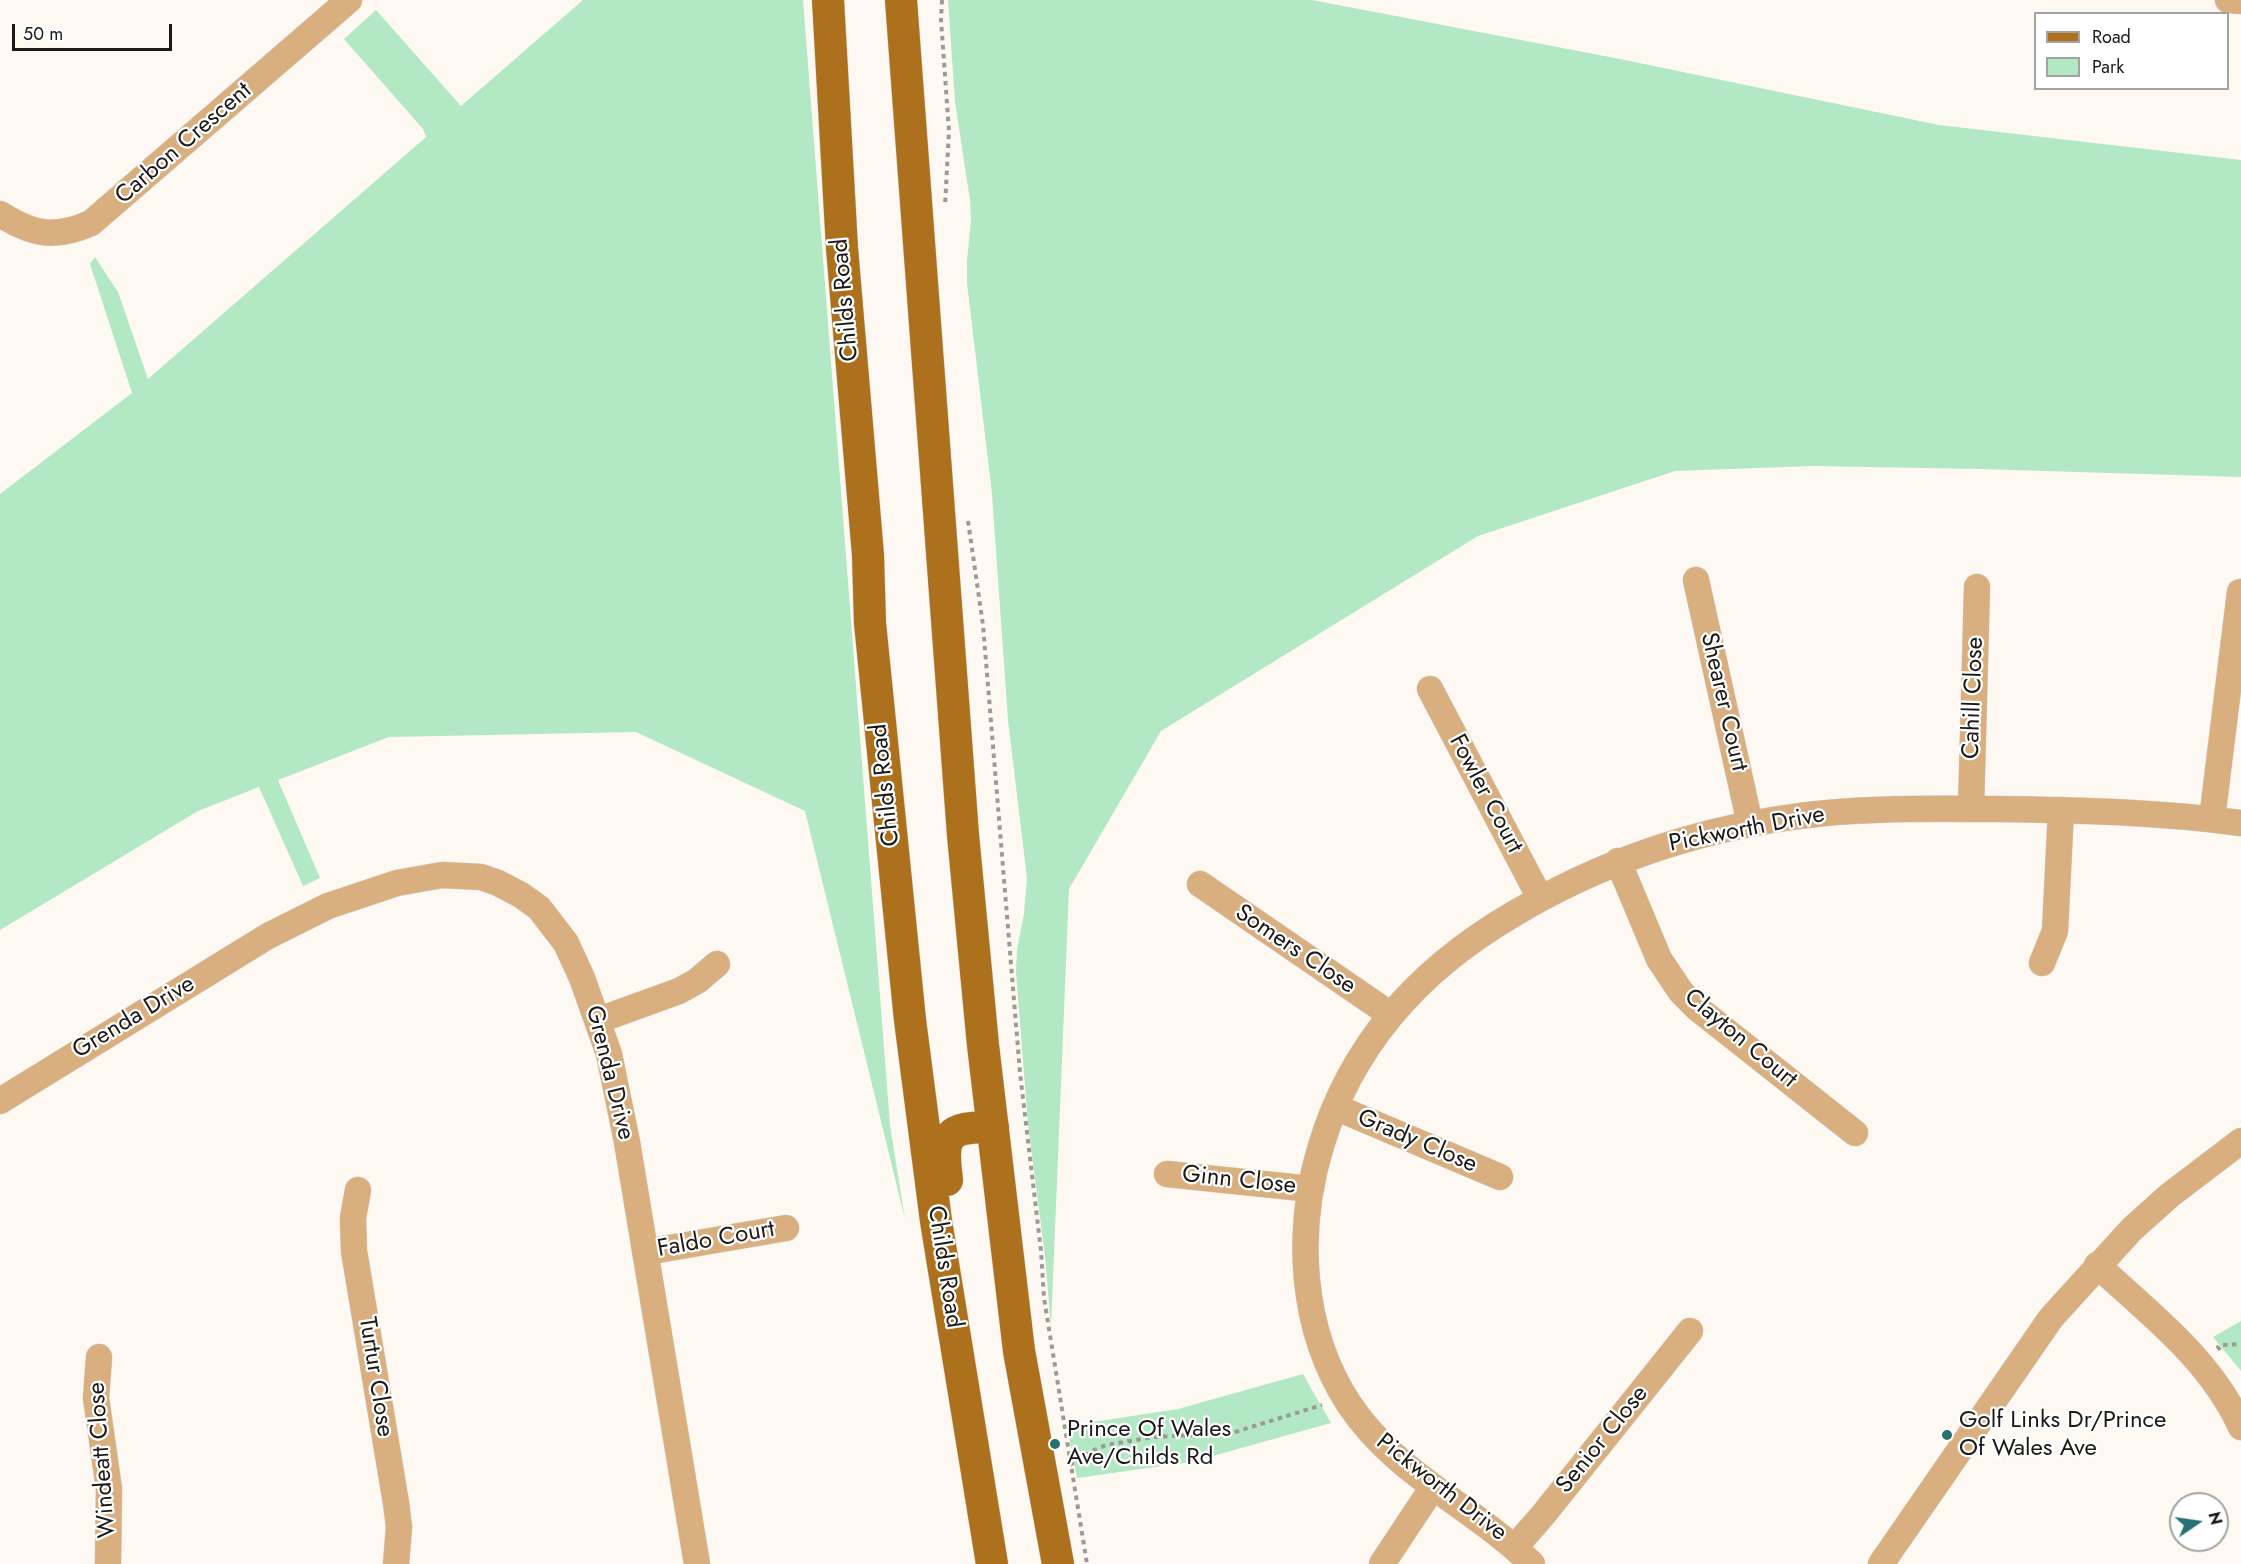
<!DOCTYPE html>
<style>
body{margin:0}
#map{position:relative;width:2241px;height:1564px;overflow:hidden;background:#fdf9f2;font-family:Jost,sans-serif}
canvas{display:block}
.legend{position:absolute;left:2034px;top:12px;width:195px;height:78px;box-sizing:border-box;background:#fff;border:2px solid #a4a3a2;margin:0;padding:8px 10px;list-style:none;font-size:18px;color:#1b1917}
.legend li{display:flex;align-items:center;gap:12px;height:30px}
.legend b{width:30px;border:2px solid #a4a3a2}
.north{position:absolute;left:2169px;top:1492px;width:60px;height:60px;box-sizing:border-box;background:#fff;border:2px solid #a4a3a2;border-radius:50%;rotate:77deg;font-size:16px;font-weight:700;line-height:24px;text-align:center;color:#1b1917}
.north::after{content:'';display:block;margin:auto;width:21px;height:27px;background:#267172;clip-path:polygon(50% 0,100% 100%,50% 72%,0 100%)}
.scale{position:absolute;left:12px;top:24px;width:160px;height:27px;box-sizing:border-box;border:3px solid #1b1917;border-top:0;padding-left:8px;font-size:18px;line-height:21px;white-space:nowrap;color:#1b1917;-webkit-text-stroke:4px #fff;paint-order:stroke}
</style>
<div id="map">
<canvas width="2241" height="1564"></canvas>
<ul class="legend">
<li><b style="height:8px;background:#ad711e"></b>Road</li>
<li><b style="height:16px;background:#b2e8c3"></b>Park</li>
</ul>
<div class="north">N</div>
<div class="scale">50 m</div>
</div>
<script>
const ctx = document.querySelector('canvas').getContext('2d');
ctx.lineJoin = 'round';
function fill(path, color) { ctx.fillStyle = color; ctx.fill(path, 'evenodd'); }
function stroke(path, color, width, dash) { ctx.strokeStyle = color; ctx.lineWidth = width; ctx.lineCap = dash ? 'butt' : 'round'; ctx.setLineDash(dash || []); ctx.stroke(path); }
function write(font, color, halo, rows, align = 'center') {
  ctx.font = font + ' Jost,sans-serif'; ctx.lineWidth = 4.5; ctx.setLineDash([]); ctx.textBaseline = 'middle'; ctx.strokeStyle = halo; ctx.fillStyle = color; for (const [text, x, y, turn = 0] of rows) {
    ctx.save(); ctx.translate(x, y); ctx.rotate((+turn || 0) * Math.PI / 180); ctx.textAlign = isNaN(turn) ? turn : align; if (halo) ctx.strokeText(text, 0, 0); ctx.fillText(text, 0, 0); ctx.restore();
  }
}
fill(new Path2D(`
 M583,0H803L890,1125L905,1219L805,811L636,732L389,737L278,780L320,878L303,886L259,787L198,811L0,930V494L132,393L90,264L95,257L118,292L148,379L426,137L423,129L344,39L376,10L461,106Z
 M948,0H1312L1620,59L1939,125L2241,160V477L1979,469L1813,466L1675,471L1478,536L1161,731L1069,889L1051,1327L1045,1256L1028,1124L1016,972L1017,949L1024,914L1027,878L1008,720L992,494L967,283V261L971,219L970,200L955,102Z
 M2241,1321V1371L2213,1337Z
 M1303,1374L1331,1423L1191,1462L1077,1478L1067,1426L1178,1409Z`), '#b2e8c3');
const minor = new Path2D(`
 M2228,0L2241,1
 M0,214C33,235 55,239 91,223L349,0
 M1696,580L1750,824
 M1430,689L1540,898
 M1971,809L1977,587
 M2212,819L2240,592
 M1618,861L1659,959L1681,992L1697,1008L1855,1133
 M1200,884L1391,1015
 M2042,963L2055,931L2061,810
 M599,1020L679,991L697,981L717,964
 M0,1101L268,936L328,906L397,883L442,875L481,877L498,883L521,895L539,908L566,943L582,978L609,1054L627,1142L697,1564
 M1335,1107L1500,1177
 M1167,1174L1311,1189
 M358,1190L353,1218L354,1251L396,1503L399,1527L396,1564
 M646,1252L786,1228
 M2097,1265C2151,1315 2210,1359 2241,1427
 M99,1357L96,1398L109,1489L108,1564
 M1515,1547L1543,1515L1690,1331
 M1382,1564L1433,1487
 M1532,1564C1474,1507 1395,1474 1349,1404C1300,1329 1295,1231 1321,1146C1352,1043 1420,969 1512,915C1599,863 1692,831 1792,817C1860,807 1929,809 1997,809C2078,810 2160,812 2241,823
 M1881,1564L2051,1318L2132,1229L2170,1195L2241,1141`);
const major = new Path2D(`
 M828,0L842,248L868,555L870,623L910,1020L936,1221L992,1564
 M901,0L963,835L983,1045L1019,1351L1058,1564
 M947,1180C941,1134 947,1127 993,1127`);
stroke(minor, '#d9d5cf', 27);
stroke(major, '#d9d5cf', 33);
stroke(new Path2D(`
 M942,0L941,20L949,131L945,206
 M968,521L983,625L1020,1073L1041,1251L1044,1298L1087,1564
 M2220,1350L2218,1347L2223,1345L2241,1344
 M1070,1465L1094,1450L1106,1445L1154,1437L1232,1433L1322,1405`), '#9d9a95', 4, [4.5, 4.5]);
stroke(minor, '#d9af80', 26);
stroke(major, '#ad711e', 32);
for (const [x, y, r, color] of [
 [1947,1435,6,"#267172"],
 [1055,1444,6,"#267172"]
]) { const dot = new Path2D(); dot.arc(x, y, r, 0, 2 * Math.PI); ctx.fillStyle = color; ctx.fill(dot); stroke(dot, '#fff', 2); }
write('24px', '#1b1917', '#fff', [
 ["Carbon Crescent",184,144,-41],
 ["Childs Road",846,300,-95],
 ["Cahill Close",1974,698,-88],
 ["Shearer Court",1723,702,77],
 ["Childs Road",886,785,-96],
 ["Fowler Court",1485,794,62],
 ["Pickworth Drive",1747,830,-11],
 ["Somers Close",1295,950,34],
 ["Grenda Drive",134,1018,-31],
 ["Clayton Court",1740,1039,40],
 ["Grenda Drive",609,1073,76],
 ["Grady Close",1417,1142,23],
 ["Ginn Close",1239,1181,6],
 ["Faldo Court",716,1240,-10],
 ["Childs Road",944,1267,81],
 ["Turtur Close",375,1377,81],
 ["Senior Close",1603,1440,-51],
 ["Windeatt Close",103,1460,-94],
 ["Pickworth Drive",1441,1488,38]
]);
write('24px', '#1b1917', '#fff', [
 ["Golf Links Dr/Prince",1959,1421],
 ["Of Wales Ave",1959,1449],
 ["Prince Of Wales",1067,1430],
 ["Ave/Childs Rd",1067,1458]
], 'left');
</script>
